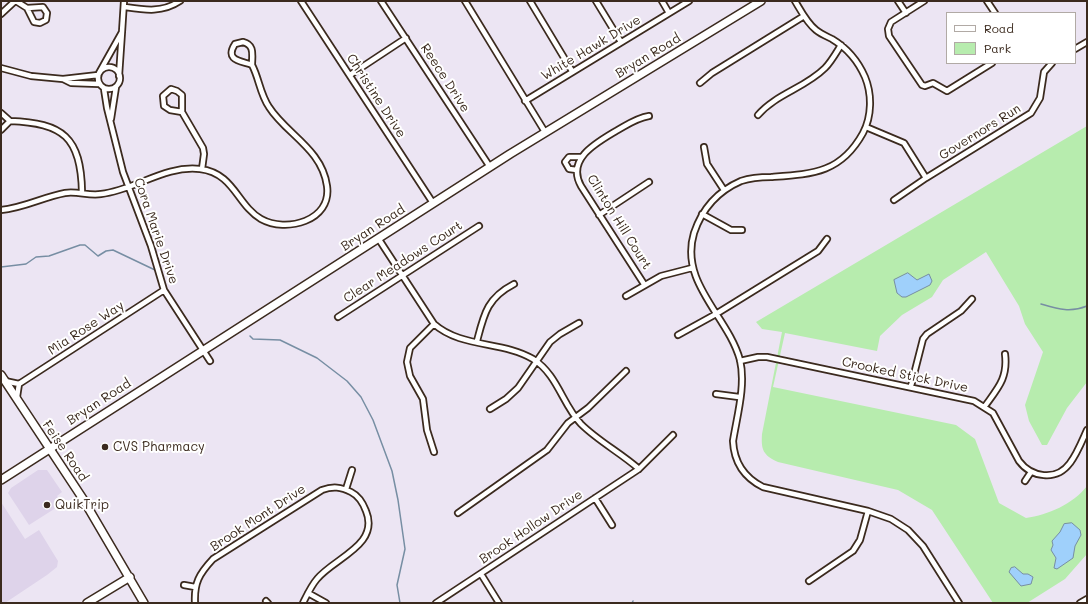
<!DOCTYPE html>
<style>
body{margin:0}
#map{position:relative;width:1088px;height:604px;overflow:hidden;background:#ece5f3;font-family:Mali,sans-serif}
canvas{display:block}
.frame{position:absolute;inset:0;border:2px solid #3b2a1e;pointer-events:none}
.legend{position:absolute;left:946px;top:12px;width:130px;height:52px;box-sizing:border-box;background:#fff;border:1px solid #b1aaa5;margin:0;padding:5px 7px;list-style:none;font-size:12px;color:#3b2a1e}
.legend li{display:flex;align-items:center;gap:8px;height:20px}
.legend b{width:20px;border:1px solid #b1aaa5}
</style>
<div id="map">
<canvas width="1088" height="604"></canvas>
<div class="frame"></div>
<ul class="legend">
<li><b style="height:5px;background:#fff"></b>Road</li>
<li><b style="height:11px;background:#b7ecae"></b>Park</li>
</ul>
</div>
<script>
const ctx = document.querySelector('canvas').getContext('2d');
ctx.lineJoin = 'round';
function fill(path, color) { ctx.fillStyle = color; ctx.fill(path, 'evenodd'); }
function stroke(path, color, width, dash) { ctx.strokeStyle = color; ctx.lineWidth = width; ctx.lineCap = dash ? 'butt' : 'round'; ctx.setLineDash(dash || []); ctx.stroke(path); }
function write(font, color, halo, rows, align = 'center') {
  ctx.font = font + ' Mali,sans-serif'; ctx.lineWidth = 4; ctx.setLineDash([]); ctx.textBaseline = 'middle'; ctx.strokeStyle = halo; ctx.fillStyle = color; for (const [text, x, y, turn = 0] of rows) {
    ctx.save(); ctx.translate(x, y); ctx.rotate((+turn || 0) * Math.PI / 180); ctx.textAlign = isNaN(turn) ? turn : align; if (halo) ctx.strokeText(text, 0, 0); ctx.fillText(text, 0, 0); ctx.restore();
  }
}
fill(new Path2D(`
 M38,470H47L62,492L57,496L62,504L29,525L8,493L11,488Z
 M1,502L25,539L39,530L58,561L57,567L47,575L5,603H1Z`), '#ded3ea');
fill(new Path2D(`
 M1087,126V382L1067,408L1047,445H1042L1029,421L1025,405L1043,352L1025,324L1019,306L986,252L943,280L932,297L902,315L880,336L877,351L785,333L773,387L956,425L975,439L999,503L1026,518C1048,515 1073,504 1087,486V554L1065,579L1027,603H993L932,510L898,490L778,462C763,455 761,450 762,434L782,332L762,329L756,322Z`), '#b7ecae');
const water = new Path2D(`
 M908,273L917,280L929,274L932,281L930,285L906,297H902L897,293L894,280Z
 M1072,523L1080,530L1081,535L1075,546L1073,558L1057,569L1054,568L1056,558L1051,550L1053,545L1052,541L1060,532L1064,524Z
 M1015,567L1023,574H1028L1033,577L1031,584L1021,586L1009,572L1011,568Z`);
fill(water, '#9fd0fb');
stroke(water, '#778ea3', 1);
stroke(new Path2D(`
 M1,267L26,264L36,257L49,256L80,245H85L98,256L106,251L113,250L155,270
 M1041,304C1058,309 1070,313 1087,306
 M250,336L253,339L280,340L317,358L347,381L361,397L373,420L392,471L398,500L405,549L397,585L400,603
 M632,603L633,601`), '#778ea3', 1.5);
const street = new Path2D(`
 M16,1L27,8L34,22L40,23L46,20L47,13L43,7L27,8
 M301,1L433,203
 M381,1L490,167
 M465,1L545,132
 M530,1L572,71
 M596,1L621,42
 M662,1L669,13
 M795,1C801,11 807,23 816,30C821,34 826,36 832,39C847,48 858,61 865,77C872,94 872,116 863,133C841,173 813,174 771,177C761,177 750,178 741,181C718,191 702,209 694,233C679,283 728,316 740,360C746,385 737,416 733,441C734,462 743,477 763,487L868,511L891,519L908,530L923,546L959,603
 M898,1L906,13
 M924,1L891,22L888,29L889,36L922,85L925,86L933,83L947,91L992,63
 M987,1L995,13
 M125,7C145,10 162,13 180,1
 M1,14L15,1
 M122,32L124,1
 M243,42C255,45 252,55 252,65C242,61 224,61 235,44Z
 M1075,49L1087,42
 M98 78a11 11 0 1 1 22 0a11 11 0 1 1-22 0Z
 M1,68L31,76L63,79L71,83L99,84
 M99,73L122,32L119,76
 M350,75L406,38
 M63,79L98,75
 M700,83L712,73L804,16
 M104,89L107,108L123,172L151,246L164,290L210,361
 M171,89L177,91L182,95V112L170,110L164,106L163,96Z
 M525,101L689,1
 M182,112L203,148L204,154L202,169
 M1,113L10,121L1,130
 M758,115C776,94 805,88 825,68C831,62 836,53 841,45
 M111,119L116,87
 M10,121C63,123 81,137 82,192
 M866,127L904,143L926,178
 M704,147L707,164L724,190
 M577,170L569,169L565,162L569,157H581
 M894,200L926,178L1031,113L1040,98L1044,72L1052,63
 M1,210C24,208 43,197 65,193C77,191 89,196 101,194C136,190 164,165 200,169C234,173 237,205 261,219C286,233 332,221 327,186C322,149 286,134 269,107C260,94 259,78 252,65
 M702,214L731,230H742
 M599,215L649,182
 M378,238L434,324C461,348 503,341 533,359C558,375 562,404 581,424C598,441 621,453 639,469
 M644,284L581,186C566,159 596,143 616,131C627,125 636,118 649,116
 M626,296L661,276L692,268
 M338,317L479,226
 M678,335L716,314L818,251L827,239
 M477,341C484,314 487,298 514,284
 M740,361L758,357H767L974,401L993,413L1019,461C1031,477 1056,482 1070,463C1077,454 1082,441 1087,430
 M5,381L19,384
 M911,386L923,339L927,334L961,311L972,299
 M716,394L739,397
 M17,397L19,384L164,290
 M985,406C998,388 1008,378 1005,354
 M490,409L506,399L518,388L550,342L560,334L579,323
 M434,452L427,430L423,399L410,376L407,362L410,348L434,324
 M1025,481L1031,472
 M346,489L352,470
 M595,498L612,525
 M458,513L547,450L568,423L588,408L626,371
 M481,574L499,603
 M809,581L853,551L860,540L868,511
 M184,585L195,587
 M308,593L326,603
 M266,601L268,603
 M195,603C194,583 199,574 213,559L322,490C333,486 341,487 351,492C359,496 363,503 366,511C380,545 334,558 317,579C311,586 307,595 303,603
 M436,603L639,469L673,435
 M1080,603L1087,599`);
const secondary = new Path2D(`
 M1,375L83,499L144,603
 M87,603L130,577`);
const primary = new Path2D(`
 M1,480L510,154L761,1`);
stroke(street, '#3b2a1e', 8);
stroke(secondary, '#3b2a1e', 10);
stroke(primary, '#3b2a1e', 10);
stroke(street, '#fff', 4.5);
stroke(secondary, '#fff', 7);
stroke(primary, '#fff', 7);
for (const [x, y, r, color] of [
 [105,447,4,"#3b2a1e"],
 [47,505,4,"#3b2a1e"]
]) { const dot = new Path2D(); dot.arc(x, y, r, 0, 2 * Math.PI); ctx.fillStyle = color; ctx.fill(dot); stroke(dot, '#fff', 1.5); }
write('13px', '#3b2a1e', '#fff', [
 ["White Hawk Drive",591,48,-31],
 ["Bryan Road",648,56,-31],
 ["Reece Drive",445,78,57],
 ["Christine Drive",376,96,57],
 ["Governors Run",980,132,-32],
 ["Clinton Hill Court",619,222,58],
 ["Bryan Road",373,228,-33],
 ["Cora Marie Drive",156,231,71],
 ["Clear Meadows Court",403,262,-33],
 ["Mia Rose Way",86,328,-33],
 ["Crooked Stick Drive",905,375,12],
 ["Bryan Road",99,402,-33],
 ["Feise Road",65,451,56],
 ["Brook Mont Drive",258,518,-33],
 ["Brook Hollow Drive",531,527,-34]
]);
write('13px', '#3b2a1e', '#fff', [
 ["CVS Pharmacy",113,447],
 ["QuikTrip",55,505]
], 'left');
</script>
